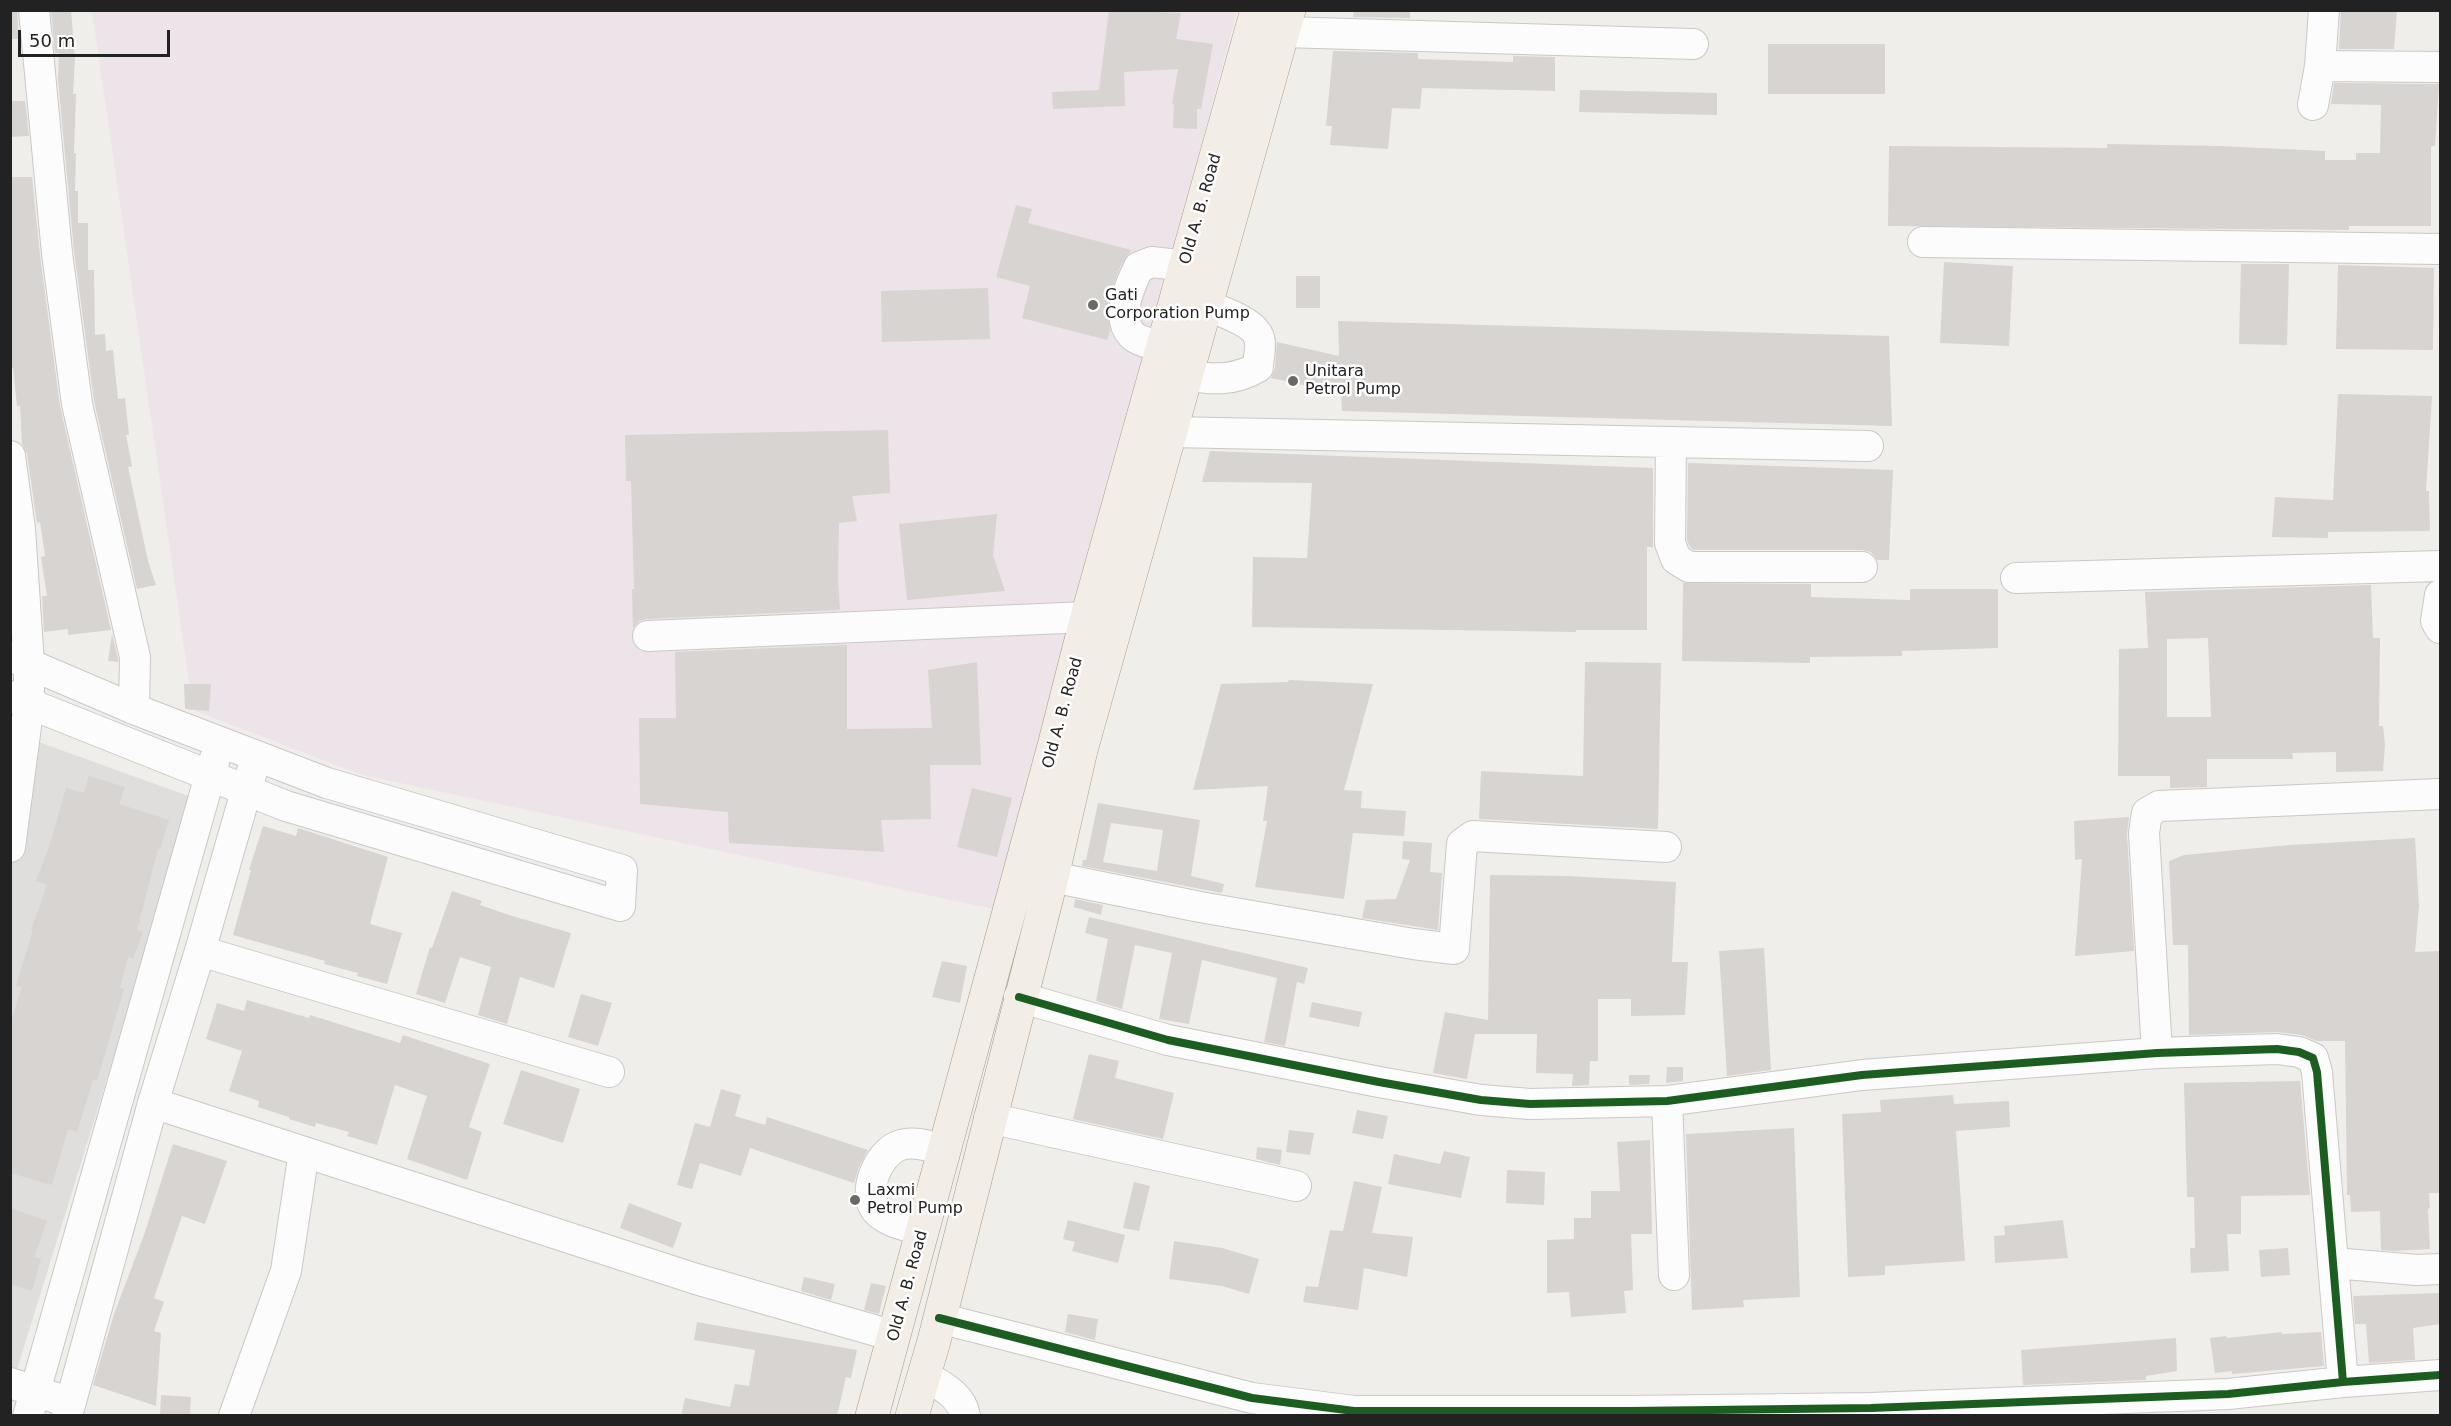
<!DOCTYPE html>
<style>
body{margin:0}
#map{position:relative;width:2451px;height:1426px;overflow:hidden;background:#f0eeeb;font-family:"DejaVu Sans",sans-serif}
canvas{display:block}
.frame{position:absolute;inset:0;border:12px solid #222;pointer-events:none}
.scale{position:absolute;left:18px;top:30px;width:152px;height:27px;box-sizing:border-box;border:3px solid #222;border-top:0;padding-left:8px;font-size:18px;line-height:21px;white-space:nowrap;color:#222;-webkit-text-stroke:4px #fff;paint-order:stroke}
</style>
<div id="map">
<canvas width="2451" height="1426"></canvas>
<div class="frame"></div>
<div class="scale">50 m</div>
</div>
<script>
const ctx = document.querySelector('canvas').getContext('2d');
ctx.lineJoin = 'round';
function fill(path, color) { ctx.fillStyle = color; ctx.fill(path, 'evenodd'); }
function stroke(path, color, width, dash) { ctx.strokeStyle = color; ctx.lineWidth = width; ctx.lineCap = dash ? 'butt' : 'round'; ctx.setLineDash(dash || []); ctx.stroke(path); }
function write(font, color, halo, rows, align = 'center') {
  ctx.font = font + ' "DejaVu Sans",sans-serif'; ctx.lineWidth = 5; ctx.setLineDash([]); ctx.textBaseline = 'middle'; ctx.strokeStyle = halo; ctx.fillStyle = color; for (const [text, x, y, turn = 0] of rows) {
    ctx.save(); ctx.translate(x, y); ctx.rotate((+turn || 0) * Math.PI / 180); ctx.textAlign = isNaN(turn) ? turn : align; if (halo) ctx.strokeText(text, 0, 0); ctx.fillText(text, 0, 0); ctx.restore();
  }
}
fill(new Path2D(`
 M11,732L194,798L11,1389Z`), '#dfdedc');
fill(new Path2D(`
 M92,11H1237L998,910L362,775L193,710Z`), '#ede4e9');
fill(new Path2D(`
 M10,10H17L19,39H10Z
 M51,10H71L75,60L73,94H76L74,153H76L75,191H78V223H88V270H94L95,335L105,334L106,351L113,350L118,399L125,398L129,435H126L132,466L128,467L148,561L156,585L137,589L94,401L74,251L58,79L59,53H55Z
 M1109,10L1181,13L1176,39L1213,44L1201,109H1197V129L1173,128L1174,105L1172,104L1178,69L1124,72L1125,106L1053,109L1052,92L1099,90Z
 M1354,10H1410V18L1353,17Z
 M2341,10H2397L2394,49H2339Z
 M1768,44H1885V94H1768Z
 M1333,51L1418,53V59L1513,62V56L1555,57V91L1422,88L1420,109L1392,108L1388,149L1330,145L1332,126H1326Z
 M2334,83L2439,84L2435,146H2431V226H2349V230L1888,226L1889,146L2107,148V144L2220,146L2325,151V160H2356V153H2380L2381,105L2331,104Z
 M1580,90L1717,93V115L1579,112Z
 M10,101H25L29,136L10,137Z
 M10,177H32L40,255L60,406L111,630L68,635V629L44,632L42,596H47L41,557L45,556L40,522L37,523L27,454L22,444L20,406H17L13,368H10Z
 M1016,205L1032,209L1028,223L1131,250L1120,267L1109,296L1107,311L1110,330L1107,340L1022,318L1030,286L996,277Z
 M1944,262L2013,266L2009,346L1940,343Z
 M2241,264H2289L2287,345L2239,344Z
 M2338,265L2434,268L2433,350L2336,349Z
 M1296,276H1320V308H1296Z
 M988,288L990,339L882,342L881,291Z
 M1338,321L1889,336L1892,426L1342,411L1341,393L1271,378L1275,368L1277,342L1339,356Z
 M2338,394L2432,396L2426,491H2429L2430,531L2328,532V538L2272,537L2275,497L2333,500Z
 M888,430L890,493L852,496L857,521L839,523L838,579L840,610L647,619L639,621L633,628L632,589H634L631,481H626L625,435Z
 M1210,451L1653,468V547H1647V630H1576V632L1252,627L1253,557L1307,558L1312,483L1202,482Z
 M1688,463L1893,470L1889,560H1877L1871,552L1862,550H1694L1690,547L1687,540Z
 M997,514L993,555L1005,591L907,600L899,524Z
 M1683,583L1811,584V597L1910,600V589H1998V648L1902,651V656L1810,657V663L1682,661Z
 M2371,585L2373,638H2380L2379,726H2383L2385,745L2383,771L2336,772V752L2292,753L2293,759H2207V787L2170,788V776H2118L2119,649L2148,648L2145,592ZM2208,638L2211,717H2167V639Z
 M112,634L118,659V662L108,661Z
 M847,645V729L932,728L928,670L977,662L981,765H930L931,819L881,820L884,852L729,843L728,812L640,804L639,718H676L675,652Z
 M1585,662L1661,663L1658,829L1479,819L1481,771L1583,776Z
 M1289,680L1373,684L1344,790L1362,791L1361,808L1406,811L1404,836L1353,833L1344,899L1255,887L1267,821H1263L1268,786L1193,790L1221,684L1288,682Z
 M184,684H211L209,711L185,709Z
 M89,776L125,787L119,804L169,820L160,849H158L137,930L143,932L133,959L128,957L120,988L124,989L97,1081L93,1080L77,1132L68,1129L52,1185L10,1173V1024L22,987L16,986L33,930H31L47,885L36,881L51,841L66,788L84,793Z
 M972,788L1012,798L997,857L957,847Z
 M1098,803L1200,820L1191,876L1224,884L1222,893L1082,866L1083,860H1086ZM1111,823L1163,830L1157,871L1103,862Z
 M2129,817L2127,834L2134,951L2075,956L2082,859L2075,860L2074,821Z
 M263,826L296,836L298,828L388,857L370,924L402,933L387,984L357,976L358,973L324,964L325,961L233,935L251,870H249Z
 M2415,838L2419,906L2415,952L2439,951L2440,1193H2429L2430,1208L2428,1209L2430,1249L2394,1251L2381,1250L2380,1211L2351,1212L2350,1195H2347L2345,1041H2317L2302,1035L2277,1032L2189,1035L2188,945H2173L2169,861L2184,855L2289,845Z
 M1403,841L1432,843L1430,872L1442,873L1438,930L1362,918L1366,900L1396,899L1410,860L1402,859Z
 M1490,875L1567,876L1676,882L1672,962H1688L1685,1015L1631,1016V999H1598V1061H1590L1589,1085L1572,1086L1573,1074L1536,1073L1537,1034H1475L1467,1079L1433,1073L1445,1012L1488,1020Z
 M452,891L482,901L480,905L512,916L571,933L554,988L520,977L507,1024L478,1015L491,967L460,957L445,1003L416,994L430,947L432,948Z
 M1075,899L1103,905L1101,915L1074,907Z
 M1089,917L1308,968L1304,984L1297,982L1285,1046L1264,1042L1277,978L1202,960L1189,1024L1159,1019L1172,953L1135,945L1122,1009L1096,1001L1108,939L1085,933Z
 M1764,948L1771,1070L1727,1076L1719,951Z
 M942,961L967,966L960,1003L932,997Z
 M581,994L612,1003L598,1046L568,1037Z
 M247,1000L309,1018L310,1015L400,1043L403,1035L490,1064L469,1127L482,1132L467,1180L407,1159L427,1096L395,1085L377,1145L347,1136L349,1132L316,1123L315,1127L289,1119V1117L258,1107L259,1101L229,1091L242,1051L206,1039L217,1003L244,1011Z
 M1312,1002L1362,1012L1359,1027L1309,1017Z
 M1089,1054L1119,1061L1115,1078L1174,1093L1163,1139L1073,1119Z
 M1667,1067H1683V1081L1666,1083Z
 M521,1070L580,1089L563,1143L503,1124Z
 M1629,1075H1650L1649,1084L1629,1085Z
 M2300,1081L2310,1195L2241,1196V1234H2227L2229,1271L2191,1273L2190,1248H2195L2194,1197H2187L2184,1083Z
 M721,1089L741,1095L735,1116L765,1125L767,1117L868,1150L859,1167L854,1183L750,1148L741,1176L700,1163L692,1189L677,1185L695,1123L710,1127Z
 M1953,1095L1954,1104L2009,1101L2010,1127L1956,1131L1965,1261L1885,1266V1275L1848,1277L1842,1114L1881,1112L1880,1100Z
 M1357,1110L1388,1116L1383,1139L1352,1133Z
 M1794,1128L1800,1297L1743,1300L1744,1307L1692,1310L1686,1134Z
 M1289,1130L1314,1133L1310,1155L1286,1152Z
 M1650,1140L1652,1234H1631L1633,1290L1624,1291L1626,1313L1571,1317L1569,1292L1547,1293V1240L1574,1239V1218H1591V1191H1620L1617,1142Z
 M173,1144L227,1161L205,1224L182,1216L154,1298L164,1302L154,1331L161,1333L156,1406L93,1385L114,1314L144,1235Z
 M1257,1147L1282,1150L1280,1165L1256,1159Z
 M1444,1151L1470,1157L1461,1198L1388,1184L1394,1154L1440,1164Z
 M1507,1170L1545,1172L1544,1205L1506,1203Z
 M1354,1181L1382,1187L1372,1233L1413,1237L1407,1277L1364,1268L1358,1310L1303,1302L1306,1286L1318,1287L1330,1230L1343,1231Z
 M1134,1182L1150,1186L1139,1231L1123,1228Z
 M629,1203L682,1223L673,1248L620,1228Z
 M10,1208L47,1221L34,1257L41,1259L32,1291L10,1284Z
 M1068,1220L1125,1235L1118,1263L1072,1251L1075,1242L1063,1239Z
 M2063,1220L2068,1258L1995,1263L1994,1236L2005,1235L2004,1226Z
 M1174,1241L1222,1248L1259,1259L1249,1294L1222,1286L1169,1279Z
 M2288,1248L2290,1275L2261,1277L2259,1250Z
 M804,1277L835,1284L831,1300L801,1291Z
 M871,1283L886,1286L879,1314L864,1310Z
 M2440,1293V1324L2413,1328L2415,1360L2369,1363L2366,1324H2355L2353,1296Z
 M1068,1314L1098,1319L1095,1340L1065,1332Z
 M697,1322L857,1350L851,1378L846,1377L837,1416H681L685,1398L730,1407L735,1384L749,1386L755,1350L694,1340Z
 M2282,1332V1334L2321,1332L2324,1366L2232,1374V1371L2215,1373L2210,1338L2226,1336L2227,1338Z
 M2176,1338L2177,1371L2146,1376V1380L2023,1385L2021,1350Z
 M161,1395L191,1397L190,1416H160Z`), '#d7d4d2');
const minor = new Path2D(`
 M34,10L57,253L77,404L135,657L134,709
 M1283,32L1693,44
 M2320,66L2440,67
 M2313,105L2320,66L2324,10
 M1923,242L2440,249
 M1163,346C1154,344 1139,342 1132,335C1115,317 1130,285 1139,267L1152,262L1186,266
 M1187,375C1212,380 1235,381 1258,367C1258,359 1262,346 1259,338C1255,322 1220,311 1206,305
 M1170,432L1868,446
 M1671,442L1670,543L1676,559L1689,567H1862
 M10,456L20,529L29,664V704L10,847
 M2016,578L2440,566
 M2440,595L2436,621L2440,628
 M648,636L1087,617
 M10,656L134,709L327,783L622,870L620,906L286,806L10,696
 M1052,877L1200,907L1413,944L1454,949L1462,844L1473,836L1666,847
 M200,951L609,1072
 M1019,997L1168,1040L1379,1082L1481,1100L1530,1104L1667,1101L1862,1075L2157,1053L2277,1049L2299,1052L2313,1058L2317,1072L2343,1382
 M2157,1053L2144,833L2147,813L2159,806L2440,794
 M1667,1101L1674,1275
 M153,1103L696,1279L894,1336
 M989,1118L1296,1186
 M923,1231C909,1226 885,1222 876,1210C862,1192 878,1154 898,1146C913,1140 930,1146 944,1151
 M2333,1263L2417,1270L2440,1269
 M939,1318L1252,1398L1354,1411H1630L1871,1408L2228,1394L2343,1382L2440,1375
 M924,1375C940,1385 962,1395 965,1416
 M10,1383L56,1398
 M28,1416L215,758
 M67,1416L153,1103L200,951L252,771
 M234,1416L286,1271L304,1152`);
const major = new Path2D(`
 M872,1416L1054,746L1087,617L1257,10
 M912,1416L934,1341L1052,877L1081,750L1289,10`);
stroke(minor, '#c9c8c7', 32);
stroke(major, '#a79c86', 34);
stroke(minor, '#fdfcfc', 30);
stroke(major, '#f3ede7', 33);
stroke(new Path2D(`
 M1019,997L1168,1040L1379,1082L1481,1100L1530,1104L1667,1101L1862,1075L2157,1053L2277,1049L2299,1052L2313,1058L2317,1072L2343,1382
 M939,1318L1252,1398L1354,1411H1630L1871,1408L2228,1394L2343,1382L2440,1375`), '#1b5e20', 8);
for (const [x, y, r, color] of [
 [1093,305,6,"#6a6968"],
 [1293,381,6,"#6a6968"],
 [855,1200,6,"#6a6968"]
]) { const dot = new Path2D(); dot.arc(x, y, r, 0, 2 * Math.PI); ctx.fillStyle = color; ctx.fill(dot); stroke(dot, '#fff', 2); }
write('16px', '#222', '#fff', [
 ["Old A. B. Road",1201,209,-74],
 ["Old A. B. Road",1063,713,-75],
 ["Old A. B. Road",908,1286,-75]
]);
write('16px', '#222', '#fff', [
 ["Gati",1105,296],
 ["Corporation Pump",1105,314],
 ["Unitara",1305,372],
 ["Petrol Pump",1305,390],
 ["Laxmi",867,1191],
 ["Petrol Pump",867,1209]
], 'left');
</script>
